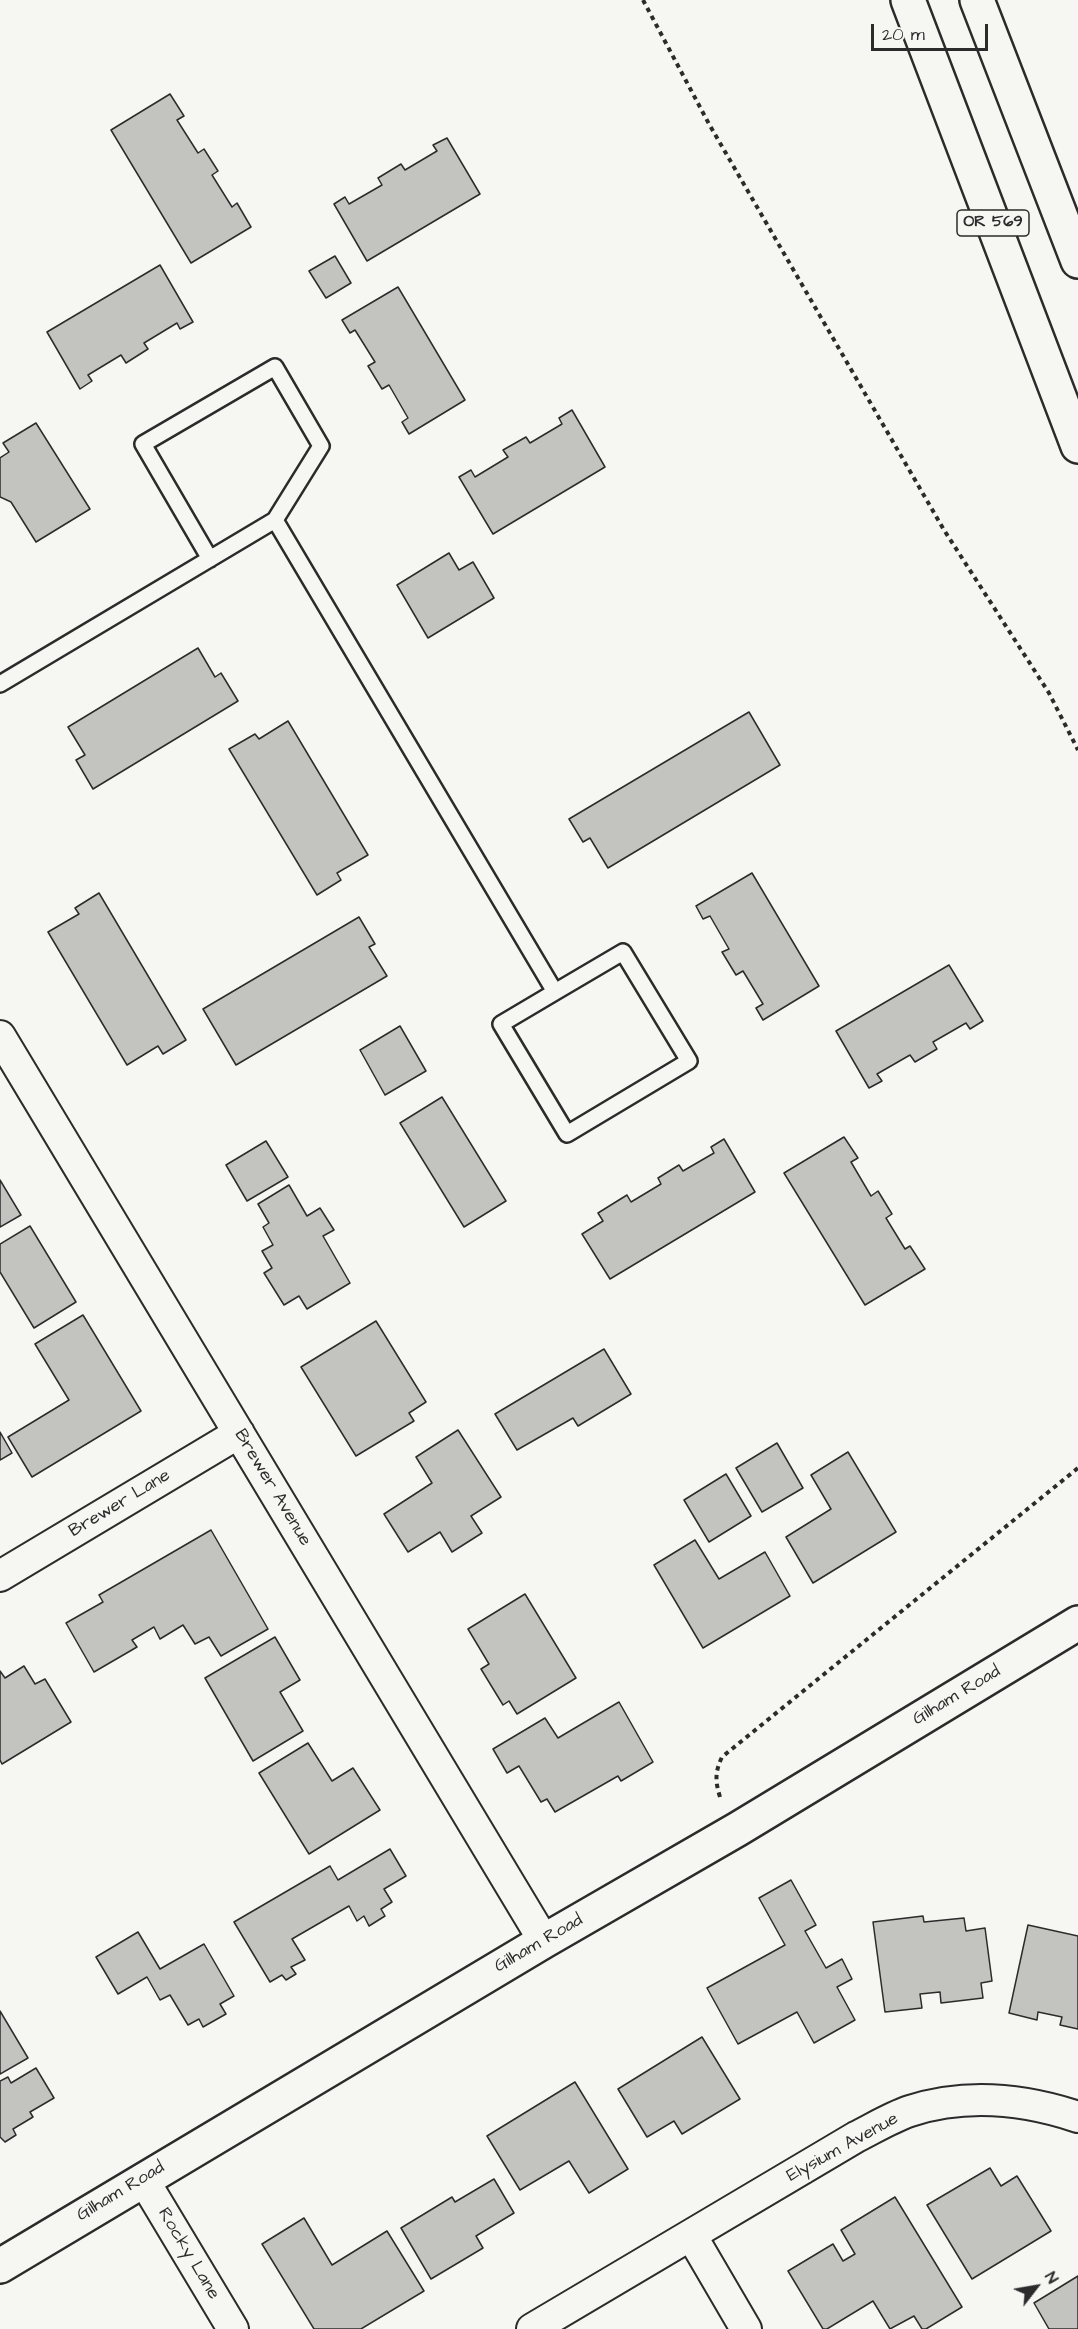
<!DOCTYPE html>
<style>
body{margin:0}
#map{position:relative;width:1078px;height:2329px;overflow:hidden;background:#f6f6f2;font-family:"Architects Daughter",sans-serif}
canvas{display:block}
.north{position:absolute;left:1006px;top:2257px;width:60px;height:60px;-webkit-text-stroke:4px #f6f6f2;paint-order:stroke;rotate:59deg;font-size:16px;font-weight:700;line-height:24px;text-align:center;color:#2b2b2b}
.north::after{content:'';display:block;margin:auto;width:21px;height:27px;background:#2b2b2b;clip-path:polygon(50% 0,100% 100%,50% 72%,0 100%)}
.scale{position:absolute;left:871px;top:24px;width:117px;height:27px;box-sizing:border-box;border:3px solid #2b2b2b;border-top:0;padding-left:8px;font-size:18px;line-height:21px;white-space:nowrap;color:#2b2b2b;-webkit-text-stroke:4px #f6f6f2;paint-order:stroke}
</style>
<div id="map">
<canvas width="1078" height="2329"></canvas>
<div class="north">N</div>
<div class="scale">20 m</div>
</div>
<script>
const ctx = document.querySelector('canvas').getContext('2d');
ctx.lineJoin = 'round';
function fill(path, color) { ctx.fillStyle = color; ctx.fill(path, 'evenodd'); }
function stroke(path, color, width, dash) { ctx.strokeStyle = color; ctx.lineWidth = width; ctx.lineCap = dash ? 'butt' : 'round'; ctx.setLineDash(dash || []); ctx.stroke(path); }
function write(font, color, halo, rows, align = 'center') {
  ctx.font = font + ' "Architects Daughter",sans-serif'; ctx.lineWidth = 4.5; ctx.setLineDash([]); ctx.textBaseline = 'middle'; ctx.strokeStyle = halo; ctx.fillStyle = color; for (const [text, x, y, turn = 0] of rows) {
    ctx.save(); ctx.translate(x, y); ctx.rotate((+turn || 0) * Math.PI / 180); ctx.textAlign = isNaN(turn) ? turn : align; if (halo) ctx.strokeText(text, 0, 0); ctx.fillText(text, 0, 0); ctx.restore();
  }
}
const building = new Path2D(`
 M170,94L184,116L177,120L198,153L204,149L218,171L212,175L232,207L237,203L251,227L191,263L111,130Z
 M447,138L480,194L367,261L334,204L345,197L349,204L382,185L378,178L401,164L405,170L437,151L433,145Z
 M335,256L351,283L326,298L309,271Z
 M160,265L193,322L180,329L177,323L144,343L148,349L126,363L121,355L88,375L92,381L80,389L47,332Z
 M398,287L465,400L409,434L402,422L408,418L389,385L382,389L368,366L375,362L355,330L350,333L342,320Z
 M572,410L605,467L493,534L459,477L471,470L475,477L508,457L503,450L526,437L530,443L562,424L559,418Z
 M36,423L90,509L36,542L11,502L0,497V458L9,452L3,443Z
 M449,553L459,570L473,562L494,598L428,638L397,585Z
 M198,648L215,677L221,673L238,701L93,789L76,760L85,755L68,727Z
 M749,712L780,765L608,868L590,838L583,842L569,819Z
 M288,721L368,855L337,873L341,880L317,895L229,749L255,734L259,739Z
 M752,873L819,986L763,1020L756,1008L763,1004L743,971L736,975L722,952L729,949L710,916L703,919L696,906Z
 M99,893L186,1040L163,1054L158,1046L127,1065L48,932L79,914L75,908Z
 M359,917L375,944L369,947L387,976L236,1065L203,1009Z
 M949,965L983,1021L970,1029L966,1023L933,1042L937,1049L915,1062L910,1055L877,1074L882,1081L869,1088L836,1031Z
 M400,1026L426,1071L385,1095L360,1050Z
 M442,1097L506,1201L464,1227L400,1123Z
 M844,1137L858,1158L851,1162L871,1196L878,1191L892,1214L886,1218L905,1249L910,1246L925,1269L865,1305L784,1173Z
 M724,1139L755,1192L610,1279L582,1234L603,1221L598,1213L627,1195L631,1202L661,1184L658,1178L679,1165L683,1171L714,1153L711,1147Z
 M266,1141L288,1177L247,1201L226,1165Z
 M0,1180L21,1215L0,1227Z
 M289,1185L307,1216L320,1208L334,1230L323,1236L350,1283L307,1309L299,1296L284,1305L264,1273L272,1268L262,1251L273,1245L263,1227L269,1223L258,1204Z
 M30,1226L76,1302L34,1328L0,1272V1244Z
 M83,1315L141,1411L32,1477L8,1437L69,1400L35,1344Z
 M376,1321L426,1402L409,1413L414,1421L356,1456L301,1367Z
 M604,1349L631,1394L578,1426L573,1418L517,1450L495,1414Z
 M458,1430L501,1497L471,1516L482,1533L452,1552L440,1532L408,1552L384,1514L432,1483L416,1457Z
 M0,1432L12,1453L0,1460Z
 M777,1443L803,1488L762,1512L736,1468Z
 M848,1452L896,1532L813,1583L786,1537L831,1509L811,1475Z
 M726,1474L751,1516L709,1542L684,1500Z
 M211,1530L268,1629L221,1656L209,1637L195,1644L183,1625L160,1639L154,1627L132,1640L137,1647L94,1672L66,1623L103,1602L99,1595Z
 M695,1540L719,1579L765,1552L790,1596L703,1648L654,1565Z
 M525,1594L576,1678L517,1714L509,1701L503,1705L481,1669L489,1664L468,1629Z
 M275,1637L300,1680L280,1692L303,1731L253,1761L205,1678Z
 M24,1666L35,1684L45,1679L71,1722L2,1764L0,1760V1671L5,1678Z
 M619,1702L653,1762L621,1781L618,1776L555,1812L547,1799L541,1802L519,1766L507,1773L493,1749L545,1718L558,1738Z
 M308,1743L332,1781L353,1768L380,1810L309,1854L259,1773Z
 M390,1849L406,1876L384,1889L392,1902L381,1909L385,1916L369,1926L364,1916L357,1921L349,1906L292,1939L305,1960L291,1967L296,1974L286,1980L282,1975L270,1982L234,1922L330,1866L338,1880Z
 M791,1880L816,1925L805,1931L826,1968L842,1959L852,1979L837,1987L855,2020L814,2043L797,2012L738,2044L707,1988L785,1945L759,1898Z
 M923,1916L924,1922L964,1918L966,1931L985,1928L992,1981L981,1983L983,1998L941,2003L940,1992L920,1994L922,2008L885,2012L873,1922Z
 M1028,1925L1078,1936V2029L1060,2025L1062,2017L1038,2012L1037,2020L1009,2013Z
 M138,1932L160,1969L204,1944L234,1996L220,2004L226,2014L203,2027L199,2019L188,2025L170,1995L160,2000L147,1977L118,1994L96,1957Z
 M0,2011L28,2058L0,2074Z
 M702,2037L740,2099L682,2134L674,2121L647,2137L618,2089Z
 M36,2068L54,2098L30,2112L33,2117L13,2129L16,2135L5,2142L0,2137V2081L8,2077L11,2083Z
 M575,2082L628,2169L589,2193L569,2161L520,2190L487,2136Z
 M990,2168L1001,2186L1017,2176L1051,2231L972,2279L927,2205Z
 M494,2179L514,2213L476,2236L483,2248L431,2279L401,2228L452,2197L455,2202Z
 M895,2197L962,2307L926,2329H922L914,2316L890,2329L873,2301L827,2329H823L788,2271L833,2244L843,2261L855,2254L841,2230Z
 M304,2218L332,2265L387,2231L424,2291L361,2329H314L262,2244Z
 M1078,2276V2329H1049L1034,2303Z`);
fill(building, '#c3c3c0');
stroke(building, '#2b2b2b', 1.5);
const lane = new Path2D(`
 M275,520L555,992L501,1024L567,1134L689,1061L623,952L555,992
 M0,684L275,520L321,446L275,367L143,444L210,559`);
const street = new Path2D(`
 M0,1036L544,1941
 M0,1576L239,1433
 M143,2179L233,2329
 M691,2235L746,2329
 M532,2329L856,2137C874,2128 892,2117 910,2111C966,2093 1024,2099 1078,2117`);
const secondary = new Path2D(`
 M0,2266L544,1941L738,1829L1078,1623`);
const highway = new Path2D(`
 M908,0L1078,446
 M977,0L1078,261`);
stroke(lane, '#2b2b2b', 20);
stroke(street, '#2b2b2b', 34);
stroke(secondary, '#2b2b2b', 38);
stroke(highway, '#2b2b2b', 38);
stroke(new Path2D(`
 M643,0L709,124L944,530L1049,693L1078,750
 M720,1797C715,1781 715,1772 722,1757L1078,1468`), '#2b2b2b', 4, [4.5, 4.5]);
stroke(lane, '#f6f6f2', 15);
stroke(street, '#f6f6f2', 30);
stroke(secondary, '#f6f6f2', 33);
stroke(highway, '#f6f6f2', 33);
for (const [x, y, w] of [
 [993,223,72]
]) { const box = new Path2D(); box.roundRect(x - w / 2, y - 13, w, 26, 4.5); ctx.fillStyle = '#f6f6f2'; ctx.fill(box); stroke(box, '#2b2b2b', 1.5); }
write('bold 16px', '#2b2b2b', null, [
 ["OR 569",993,223]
]);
write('18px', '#2b2b2b', '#f6f6f2', [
 ["Brewer Avenue",272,1488,59],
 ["Brewer Lane",120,1504,-31],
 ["Gilham Road",957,1696,-31],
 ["Gilham Road",539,1944,-30],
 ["Elysium Avenue",843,2148,-29],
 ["Gilham Road",121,2192,-31],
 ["Rocky Lane",188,2254,59]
]);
</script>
